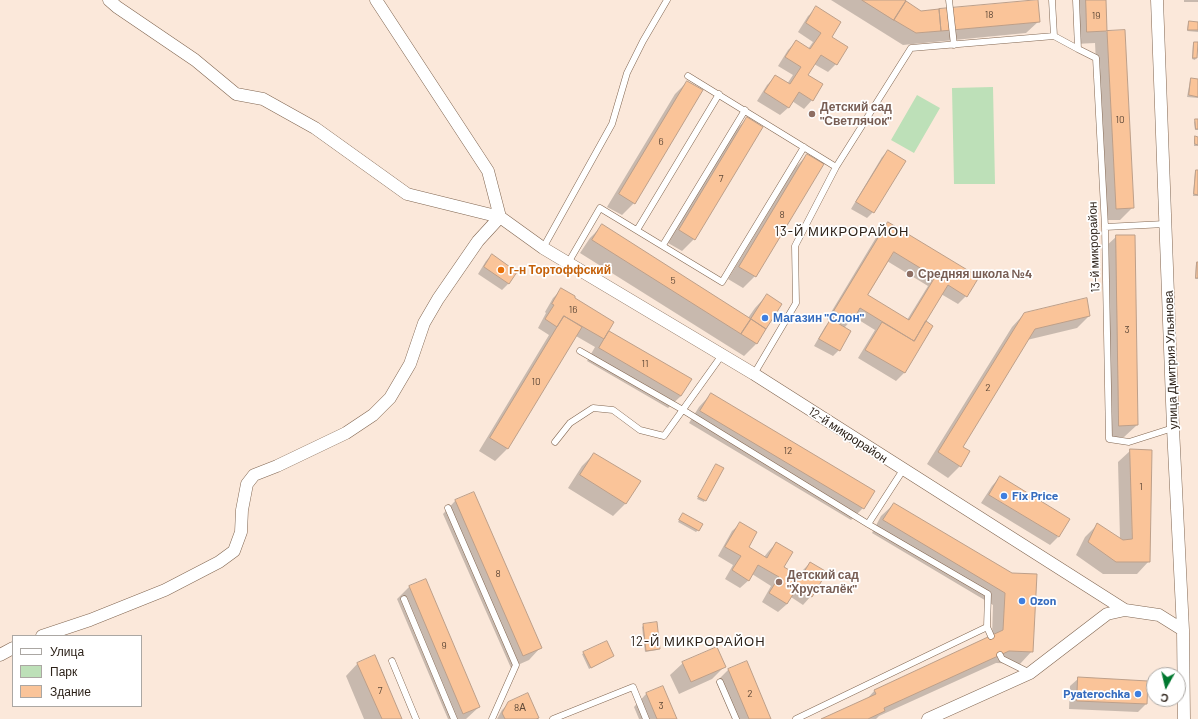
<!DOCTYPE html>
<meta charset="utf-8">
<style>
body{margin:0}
#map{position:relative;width:1198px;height:719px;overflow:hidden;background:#fbe8da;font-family:Barlow,sans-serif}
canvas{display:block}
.legend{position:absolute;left:12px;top:635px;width:130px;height:72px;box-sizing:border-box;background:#fff;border:1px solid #aba7a3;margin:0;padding:5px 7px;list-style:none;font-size:12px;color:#2d2219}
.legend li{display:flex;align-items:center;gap:8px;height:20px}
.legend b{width:20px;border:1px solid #aba7a3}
.north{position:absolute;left:1146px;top:667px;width:40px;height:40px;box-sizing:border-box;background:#fff;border:1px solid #aba7a3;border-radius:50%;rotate:188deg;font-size:11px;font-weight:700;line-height:16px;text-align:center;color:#2d2219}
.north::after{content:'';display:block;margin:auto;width:14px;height:18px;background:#00782f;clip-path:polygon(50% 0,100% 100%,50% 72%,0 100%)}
</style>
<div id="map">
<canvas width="1198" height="719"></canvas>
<ul class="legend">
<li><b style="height:5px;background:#fff"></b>Улица</li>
<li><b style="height:11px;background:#bde0b8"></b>Парк</li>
<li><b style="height:11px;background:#fac499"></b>Здание</li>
</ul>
<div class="north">С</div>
</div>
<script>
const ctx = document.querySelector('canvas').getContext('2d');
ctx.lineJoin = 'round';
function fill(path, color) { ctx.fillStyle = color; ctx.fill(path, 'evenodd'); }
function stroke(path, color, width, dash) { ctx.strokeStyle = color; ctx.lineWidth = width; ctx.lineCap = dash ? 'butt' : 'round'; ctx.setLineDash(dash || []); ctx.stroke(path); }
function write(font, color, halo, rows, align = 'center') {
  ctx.font = font + ' Barlow,sans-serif'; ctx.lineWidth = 3.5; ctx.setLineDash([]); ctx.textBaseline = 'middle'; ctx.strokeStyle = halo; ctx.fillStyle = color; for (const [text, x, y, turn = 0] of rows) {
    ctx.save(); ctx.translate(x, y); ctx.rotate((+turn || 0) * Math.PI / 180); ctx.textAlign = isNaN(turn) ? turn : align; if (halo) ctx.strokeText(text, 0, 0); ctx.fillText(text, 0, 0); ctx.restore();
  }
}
fill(new Path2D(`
 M993,87L995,184H954L952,88Z
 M917,95L940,108L914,153L891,140Z`), '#bde0b8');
fill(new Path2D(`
 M831,0H902L920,12L1039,21L1026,33L903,45Z
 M1073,0H1105L1106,32H1124L1133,207L1120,220H1104L1095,43L1075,44Z
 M1184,0H1198V2H1184Z
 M817,8L830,37L836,64L828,72L814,64L807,75L822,84L812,100L804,109L792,101L789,107L780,115L757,101L767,85L775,77L787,84L793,75L778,66L788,50L796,42L808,49L813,42L798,32L808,16Z
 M1189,22L1198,23V32L1187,31L1188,24Z
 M1194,43L1196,58L1195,60L1192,59L1193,44Z
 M1192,79L1198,80V98L1187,97L1190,81Z
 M687,82L634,203L622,215L607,207L675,94Z
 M747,118L694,239L682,251L668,243L735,131Z
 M1196,120H1198V130H1195L1194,122Z
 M1195,138H1198V146H1194V139Z
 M888,151L873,212L867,218L851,209L882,157Z
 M807,155L755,276L743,288L728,279L795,168Z
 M1197,171H1198V196H1193L1195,172Z
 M888,223L966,296L958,304L941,294L924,321L932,326L904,373L896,381L858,358L875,330L854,317L844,328L839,350L833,356L814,346L825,327L830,321L827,319L880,231ZM887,261L928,286L907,320L867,295Z
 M602,226L748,318L755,308L767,295L781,304L756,344L744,356L580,253L590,238Z
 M1117,236L1137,425L1124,437H1107L1104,248Z
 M492,255L516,272L508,284L502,290L478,274L486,261Z
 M1197,263L1198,279H1195L1196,264Z
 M562,289L608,331L690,379L681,396L668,408L587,361L595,347L576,336L507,449L495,461L479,451L549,335L538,328L546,313L545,312L553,298Z
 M1024,314L1089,316L1077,328L1027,340L961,447L960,466L948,478L927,464L1012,327Z
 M711,394L863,508L851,520L689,423L699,407Z
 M1131,450L1149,561L1137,574H1103L1076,555L1085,537L1097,525L1120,539L1118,462Z
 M594,454L626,503L613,516L568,488L582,466Z
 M715,467L705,500L704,502L697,499Z
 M1000,477L1058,537L1050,545L981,503L992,486Z
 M473,493L541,647L529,660L511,668L443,514L455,501Z
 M894,504L1012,574L1032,651L1020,664L996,663L879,716L876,719H823L866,700L875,690L992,637L993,605L872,533L881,516Z
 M683,514L698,530L696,532L678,522Z
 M741,523L747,547L764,557L768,552L776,543L782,567L798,577L802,571L810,563L811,596L803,605L791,597L787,604L778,612L762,602L771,586L752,574L749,580L740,588L725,579L733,565L718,556L732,531Z
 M410,586L479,707L466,719H448L397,599Z
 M644,625L659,649L657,650L645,652L642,627Z
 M584,653L613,656L589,669L582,654Z
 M746,662L770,719H732L716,682L728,670Z
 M358,663L401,719H364L346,676Z
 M683,663L725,666L712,679L679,694L670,675Z
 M1079,678L1146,704L1138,712L1069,709L1070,686Z
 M662,688L676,719H639L634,707L646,694Z
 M509,703L537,718L536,719H497L502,710Z`), '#0003');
const building = new Path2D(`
 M862,0H905L906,1L894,20Z
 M1038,0L1040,22L941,31L939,9Z
 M1086,0H1106L1107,31L1087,32Z
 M906,1L921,11L939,9L941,31L916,33L894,20Z
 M816,6L841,22L832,37L848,47L837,65L821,55L808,75L823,84L813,101L799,92L789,108L764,92L775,75L790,84L801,67L785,57L796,40L810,49L821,33L806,23Z
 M1189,21L1198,22V30H1188Z
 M1125,30L1134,208L1116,209L1107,31Z
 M1194,42H1198L1197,58H1193Z
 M1191,78L1198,79V97L1189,95Z
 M687,81L703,90L635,204L619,194Z
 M747,117L763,127L695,240L679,230Z
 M1195,119H1198V129H1196Z
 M1195,136L1198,137V145L1195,144Z
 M888,150L906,161L874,213L856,202Z
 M807,154L824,164L756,277L739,267Z
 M1196,170H1198V195L1194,194Z
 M888,222L979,277L967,297L948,285L914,341L860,308L852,322L834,311ZM894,252L935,277L909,320L868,295Z
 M602,224L751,319L741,334L592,240Z
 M1116,235H1135L1138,425L1119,426Z
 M492,254L517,272L509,284L484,267Z
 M1197,262H1198V278H1196Z
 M561,288L575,296V298L614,322L604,339L564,316L557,327L545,319L554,305L552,304Z
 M767,294L782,304L766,329L751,319Z
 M1087,298L1090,316L1035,329L963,447L970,451L961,467L938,452L1024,313Z
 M564,316L582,327L508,449L490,438Z
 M751,319L766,329L757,344L741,334Z
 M831,319L851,331L840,351L819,339Z
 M926,321L933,326L905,373L865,350L882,322L914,341Z
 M609,331L692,379L681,396L599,348Z
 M711,393L875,491L864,509L700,411Z
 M1130,449L1152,450L1150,562H1116L1088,542L1097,523L1123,540L1132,539Z
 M594,453L641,481L626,504L580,475Z
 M716,464L724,468L706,501L698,497Z
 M1000,476L1070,519L1059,537L989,495Z
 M474,492L542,648L523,656L455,500Z
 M894,503L1012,573L1037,574L1033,652L1009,651L884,708L885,711L868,719H821L876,694L874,690L1003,630L1005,593L883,520Z
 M683,513L703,524L699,531L679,520Z
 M740,522L757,532L749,547L767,558L776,542L793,552L784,567L801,577L810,562L827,572L812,597L797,588L787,604L769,593L779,577L758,565L749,581L732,570L741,556L725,547Z
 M426,579L480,707L463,714L409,586Z
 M657,622L660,649L646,651L643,624Z
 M607,641L614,656L591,668L583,652Z
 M717,647L726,667L691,682L682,662Z
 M375,655L402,719H382L357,663Z
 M747,661L771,719H749L728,669Z
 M1078,677L1148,681L1147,704L1077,701Z
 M663,686L677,719H657L646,693Z
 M528,693L539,718L536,719H505L502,713L508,702Z`);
fill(building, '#fac499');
stroke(building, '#bd9f89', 1);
const lane = new Path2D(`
 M949,0L954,45
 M1052,0L1054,36
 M1076,0L1078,49L1096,58L1105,227L1109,439L1129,442L1173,428
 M688,76L836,167
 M1105,227L1165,224
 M637,230L719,94
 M663,245L745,110
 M543,248L612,124L627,73L643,41L667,0
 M568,263L600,208L722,282L804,147
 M580,351L683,410L868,524L903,470
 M754,374L796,303L795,246L836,167L911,48L1054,36L1078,49
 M555,442L570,423L593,408L613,410L640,430L664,436L722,355
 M448,508L516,665L492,719
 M404,599L454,719
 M987,627L991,636
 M1000,655L1002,659L1030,673
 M392,661L416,719
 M720,682L736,719
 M553,719L633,687L646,719
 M796,719L987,627L988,594L868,524`);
const street = new Path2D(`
 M376,0L488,171L500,217L543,248L754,374L1125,610
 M1157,0L1173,428L1183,630L1184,719
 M42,636L90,620L165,590L219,562L234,551L241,532L242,510L247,484L254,475L277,466L346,433L373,415L390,398L410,364L424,323L438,299L478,241L500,217L407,194L315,128L263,99L236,94L195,60L117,7L109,0
 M0,655L13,648
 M928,719L1030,673L1107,614L1125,610L1159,615L1183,630`);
stroke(lane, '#816651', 7);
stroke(street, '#816651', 13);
stroke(lane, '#fff', 6);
stroke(street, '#fff', 12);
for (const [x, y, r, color] of [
 [812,114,4,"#8d6e63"],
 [501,270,4,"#e8710a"],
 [910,274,4,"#8d6e63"],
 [765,318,4,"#3f7fe0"],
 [1004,496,4,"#3f7fe0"],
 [779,582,4,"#8d6e63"],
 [1022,601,4,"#3f7fe0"],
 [1138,694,4,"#3f7fe0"]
]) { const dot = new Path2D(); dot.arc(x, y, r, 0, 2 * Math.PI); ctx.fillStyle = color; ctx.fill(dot); stroke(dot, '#fff', 1.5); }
write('10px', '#604a39', null, [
 ["18",989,15],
 ["19",1096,16],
 ["10",1120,120],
 ["6",661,142],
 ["7",721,179],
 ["8",782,215],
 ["5",673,281],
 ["16",573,310],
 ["3",1127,330],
 ["11",645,364],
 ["10",536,382],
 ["2",988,388],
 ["12",788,451],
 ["1",1141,487],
 ["8",498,574],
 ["9",444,646],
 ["7",380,691],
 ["2",750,694],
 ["3",661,706],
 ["8А",520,708]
]);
write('bold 12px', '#785e54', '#fff', [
 ["Детский сад",820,107],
 ["\"Светлячок\"",820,121],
 ["Средняя школа №4",918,274],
 ["Детский сад",787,575],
 ["\"Хрусталёк\"",787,589]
], 'left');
write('12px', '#2d2219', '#fff', [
 ["13-й микрорайон",1094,247,-92],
 ["улица Дмитрия Ульянова",1171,360,-92],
 ["12-й микрорайон",848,435,33]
]);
write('bold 12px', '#c56008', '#fff', [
 ["г-н Тортоффский",509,270]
], 'left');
write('bold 12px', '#366cbe', '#fff', [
 ["Магазин \"Слон\"",773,318],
 ["Fix Price",1012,496],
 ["Ozon",1030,601],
 ["Pyaterochka",1130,694,"right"]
], 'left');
ctx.letterSpacing = '1px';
write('13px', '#2d2219', '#fff', [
 ["13-Й МИКРОРАЙОН",842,232],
 ["12-Й МИКРОРАЙОН",698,642]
]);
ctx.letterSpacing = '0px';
</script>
